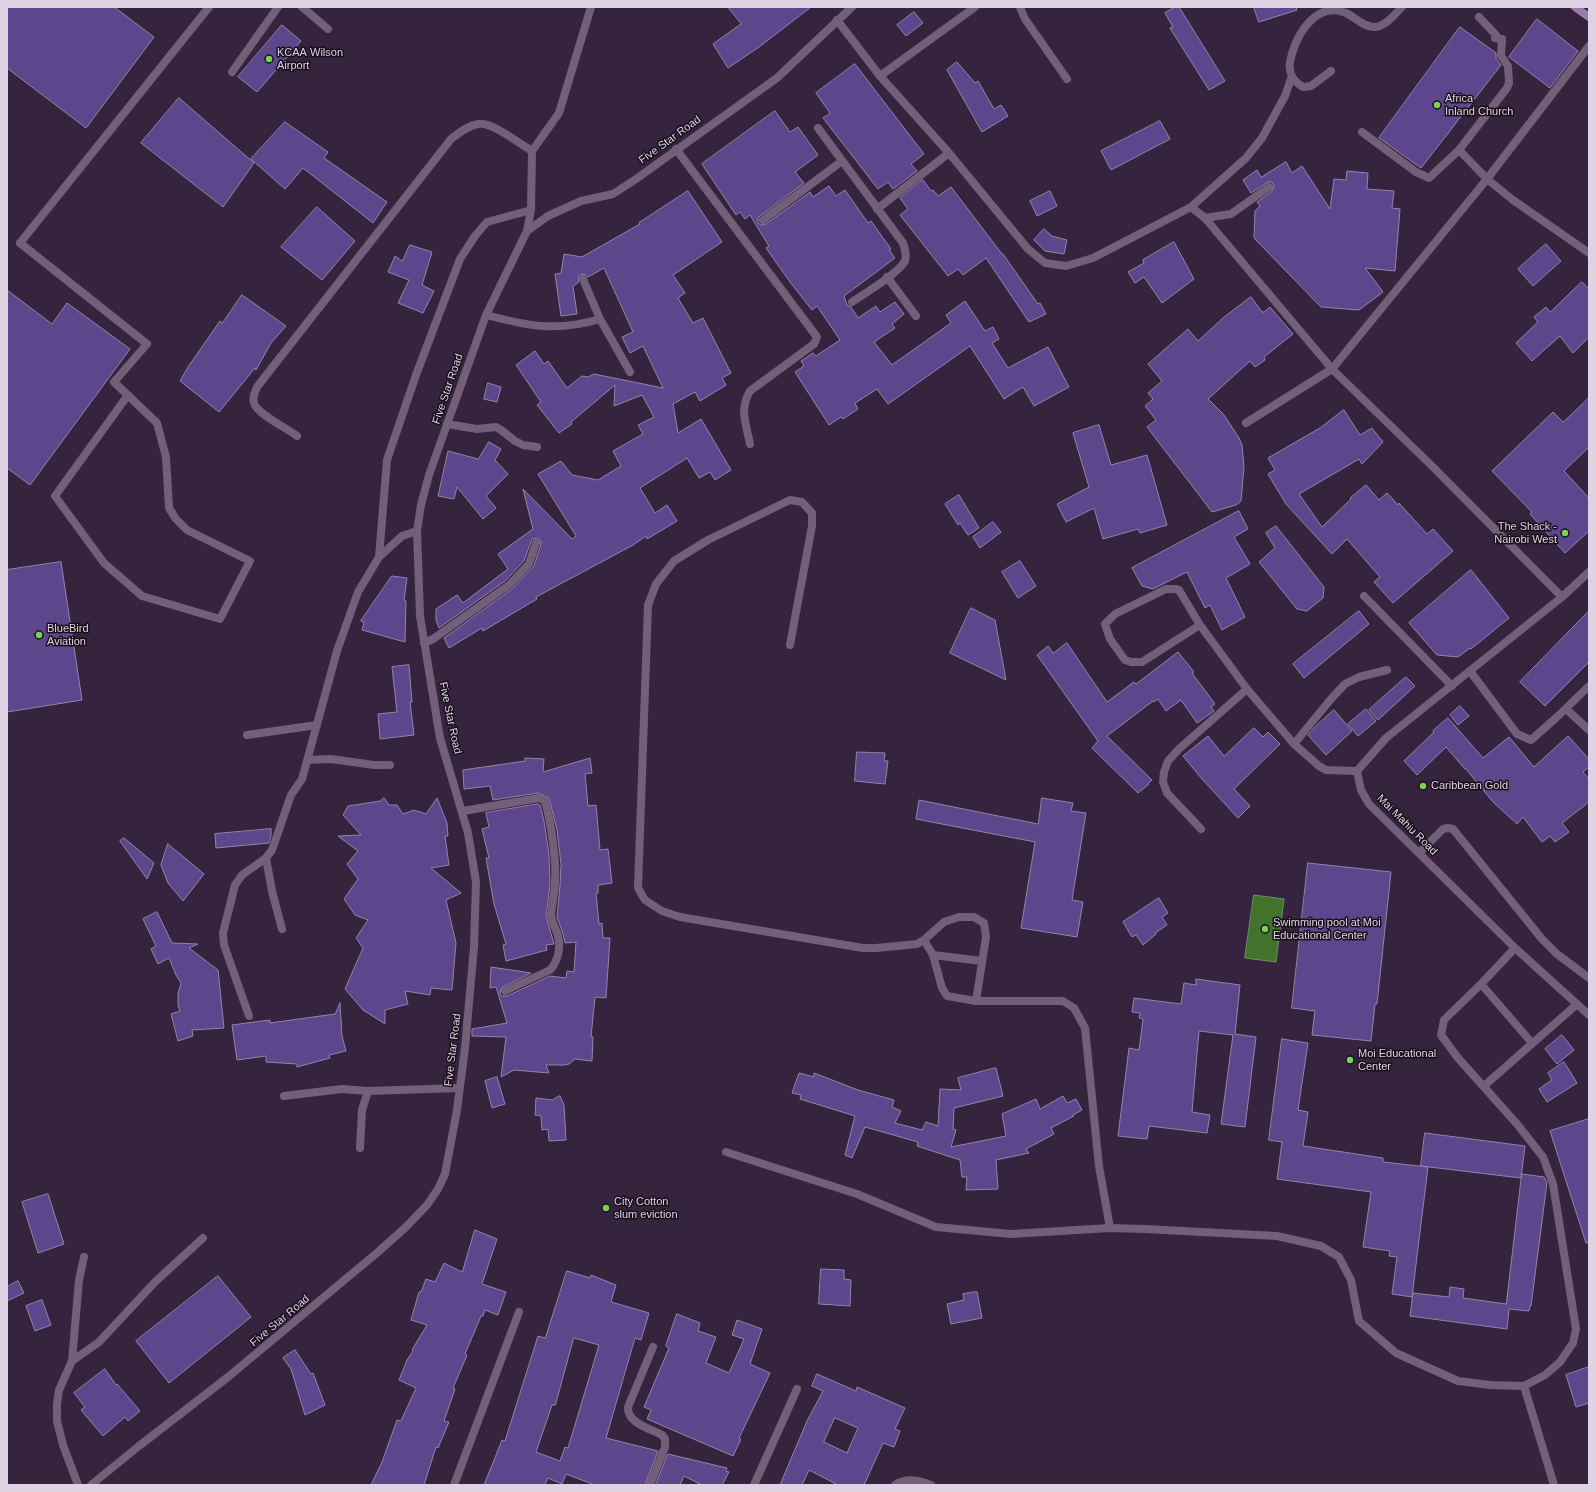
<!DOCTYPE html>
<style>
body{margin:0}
#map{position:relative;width:1596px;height:1492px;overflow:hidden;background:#36233d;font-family:Arial,sans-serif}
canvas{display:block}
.frame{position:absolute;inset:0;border:8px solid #dfd3e3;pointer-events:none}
</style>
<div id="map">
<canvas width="1596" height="1492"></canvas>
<div class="frame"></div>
</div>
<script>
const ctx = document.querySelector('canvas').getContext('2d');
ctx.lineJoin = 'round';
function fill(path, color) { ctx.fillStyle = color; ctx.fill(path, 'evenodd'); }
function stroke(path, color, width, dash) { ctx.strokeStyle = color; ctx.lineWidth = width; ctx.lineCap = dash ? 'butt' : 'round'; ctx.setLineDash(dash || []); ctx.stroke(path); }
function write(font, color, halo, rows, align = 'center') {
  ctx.font = font + ' Arial,sans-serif'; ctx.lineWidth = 3; ctx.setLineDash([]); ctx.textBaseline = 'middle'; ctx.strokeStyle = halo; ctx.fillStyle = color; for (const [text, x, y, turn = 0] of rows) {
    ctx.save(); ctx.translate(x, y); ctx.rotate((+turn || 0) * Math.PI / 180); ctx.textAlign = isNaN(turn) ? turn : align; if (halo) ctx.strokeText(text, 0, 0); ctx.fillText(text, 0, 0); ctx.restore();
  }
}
const water = new Path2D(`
 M1254,895L1284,899L1276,962L1245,958Z`);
fill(water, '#41732d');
stroke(water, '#709064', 1);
const building = new Path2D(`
 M7,7H114L154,37L86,128L7,68Z
 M728,7H811L759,47L728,68L713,44L741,24Z
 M1175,7H1179L1225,81L1209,90L1170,28L1173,27L1165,13Z
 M1254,7H1296L1297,10L1259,22Z
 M914,12L923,23L906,36L897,25Z
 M1537,19L1578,51L1550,88L1509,57Z
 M282,25L301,41L257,92L238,77Z
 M1460,27L1496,53V59L1501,65L1421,168L1379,138Z
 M957,62L975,83L978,81L994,109L1001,105L1008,116L982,132L947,70Z
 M855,64L924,154L911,164L917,171L893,189L888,182L878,189L823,118L830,113L816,93Z
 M179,98L254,163L223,207L141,143Z
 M775,111L790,132L798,127L818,155L795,172L804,183L760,216L758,218V223L761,225L766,224L810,192L813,197L829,186L836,196L845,190L868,223L871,221L891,249L889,250L895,258L844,296L847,305L851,307L858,318L876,306L880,312L895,302L904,314L892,324L895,328L874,342L892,365L951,323L946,315L965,301L985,331L993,327L999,339L992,343L1008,368L1048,347L1069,387L1034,406L1023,387L1004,399L970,346L888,404L877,389L855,403L858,409L843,419L841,417L829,425L795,372L804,366L801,361L813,353L816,356L840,340L817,306L812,310L790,282L766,248L769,246L750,215L745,219L740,212L736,215L702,164Z
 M1160,121L1170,139L1111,170L1101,151Z
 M285,122L328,152L324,158L387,202L373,223L303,168L285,189L251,159Z
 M1286,162L1292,173L1302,166L1330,209L1334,179L1346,180L1347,171L1368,173L1367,189L1394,191L1392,208L1400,209L1395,271L1365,268L1383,292L1359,310L1321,307L1254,238L1255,211L1260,206L1257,202L1272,191L1274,186L1272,182H1268L1251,193L1243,180L1257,170L1261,177Z
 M923,180L931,191L933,190L938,196L951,187L1002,254H1003L1038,304L1040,303L1046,314L1029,322L986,258L963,275L958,269L948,276L900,215L908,209L900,198Z
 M688,191L722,242L673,275L685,293L678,298L693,323L703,318L731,373L722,378L726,385L700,401L695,392L673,404L678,433L701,419L731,470L715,480L710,472L699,478L687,458L640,488L655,513L667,505L677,521L647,539L646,536L633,545L536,597L537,599L483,631L482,628L449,648L444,638L512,589L534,566L541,544L540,540L537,538L532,539L524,561L505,581L439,628L436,620V609L457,595L463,603L508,569L498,554L533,529L523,489L572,539L576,536L538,474L561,461L572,475L598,480L621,466L613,451L643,434L638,425L654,417L642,395L614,406L615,385L571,422L572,424L559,433L537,405L541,402L516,365L535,351L544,364L548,361L567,388L582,376L588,377L594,374L663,388L643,346L630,353L622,337L633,332L604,268L588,277L584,274L579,275L578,279L579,282L573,286L577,314L561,316L555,274L561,273L564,254L582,257L640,224L639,223Z
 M1050,191L1057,206L1037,216L1030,201Z
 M317,207L355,241L322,280L281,247Z
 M1044,229L1052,236L1067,240L1064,254L1045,251L1034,240Z
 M1174,242L1194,279L1162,303L1144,277L1135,283L1128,272L1144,263L1143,260Z
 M1546,244L1561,261L1533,286L1518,269Z
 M410,245L432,252L422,285L434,291L423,313L398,303L409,280L388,272L395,256L402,261Z
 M1582,282L1589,289V337L1573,353L1560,336L1532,361L1516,343L1538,322L1534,317L1546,307L1550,312Z
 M7,290L52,324L67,303L130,349L30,485L7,468Z
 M242,295L286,326L271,343L256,370L255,368L219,412L180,381L188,367L220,321L222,323Z
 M1251,297L1262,312H1264L1270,307L1293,334L1264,357L1265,360L1255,367L1250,361L1208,399L1224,415L1239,438L1242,445L1244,467L1241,501L1236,505L1212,512L1147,427L1156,420L1145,406L1153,399L1148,393L1162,381L1148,364L1188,329L1198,341L1223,318Z
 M488,383L501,387L497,402L484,399Z
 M1589,398V447L1564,471L1589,498V531L1565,553L1530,514L1532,512L1492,471L1553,412L1563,422Z
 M1344,410L1360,435L1372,428L1383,442L1362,464L1359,459L1299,494L1322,527L1351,499L1350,498L1366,485L1379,500L1387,493L1398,505L1399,503L1427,534L1433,529L1453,551L1393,603L1374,582L1380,577L1347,539L1332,554L1286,504L1268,474L1275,470L1268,458L1320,428Z
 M1099,425L1111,465L1147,455L1167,525L1140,533L1138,529L1103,539L1094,508L1066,522L1057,504L1089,487L1073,433Z
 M489,442L501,449L495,460L508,474L486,496L496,508L483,519L457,487L454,499L438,496L448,451L478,459Z
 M959,495L979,528L968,535L960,523L958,525L945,504Z
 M1239,511L1248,529L1234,537L1250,564L1226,578L1245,617L1222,630L1210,605L1205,608L1187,572L1153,589L1142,586L1132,568Z
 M993,522L1001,532L980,548L973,537Z
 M1276,526L1324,587L1323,598L1307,611L1297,609L1259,562L1275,548L1266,533Z
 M1020,561L1036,586L1018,598L1002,572Z
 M61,562L82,700L7,712V570Z
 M1471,570L1509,618L1471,649L1470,648L1458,657L1437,655L1409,623Z
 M392,576L407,578L404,600L406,601L405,642L362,630L364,622L361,621Z
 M971,608L995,620L1006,680L950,653Z
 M1359,611L1369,624L1304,678L1293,664Z
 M1589,611V662L1545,706L1520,682Z
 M1067,643L1107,702L1134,682L1136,684L1178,652L1194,672L1192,673L1215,704L1211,707L1214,711L1197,723L1181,700L1166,711L1158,699L1154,702L1153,701L1107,736L1152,780L1148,783L1149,784L1138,793L1092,748L1098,741L1037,655L1048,646L1053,653Z
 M409,665L412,702H410L414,735L380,739L378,714L397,712L392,667Z
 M1406,677L1415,686L1378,720L1369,710Z
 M1460,706L1469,716L1458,725L1450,715Z
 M1366,709L1376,721L1358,736L1348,724Z
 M1334,710L1352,731L1326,755L1308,735L1315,727Z
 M1448,718L1483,758L1509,737L1534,767L1568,736L1589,759V767L1583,772L1589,779V802L1562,823L1569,832L1555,842L1550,836L1542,842L1523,817L1517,824L1493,802L1466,769H1465L1446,747L1417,775L1404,761L1434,732L1433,731Z
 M1254,728L1263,737L1268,732L1280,744L1234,789L1250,806L1238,818L1202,779L1183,756L1208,736L1224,756Z
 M857,752L885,753L884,761H888L885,784L855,781Z
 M525,758L544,759L543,772L590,758L592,773L585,774L588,806L596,805L600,850L608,849L612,883L598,885V893H596L599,924L602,923L603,938H610L606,998L595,997L591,1037H593L592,1061L575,1059L569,1064L565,1065H546L549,1073L514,1070L501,1077L506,1037L472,1036V1029L507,1023L496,987L490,988L491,967L531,973L501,988L500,994L502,996H507L550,976L566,978L567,971L574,972L576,942L565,943L563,934L557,917L560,885L561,864L557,830L549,798L538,793L493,800L490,786L464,789L463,770L525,761Z
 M384,798L389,805H397L403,814L414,810L426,814L437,798L447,823L448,836H445L449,865L431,868L461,893L446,900L456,943L452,990L431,988L430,995L405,991L408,1004L385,1010V1024L363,1010L345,989L363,948L356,938L368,920L355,915L344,899L358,879L347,864L358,851L338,836L361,835L343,815L348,806L380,801Z
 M1042,798L1073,803L1071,811L1086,813L1072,900L1083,902L1077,937L1021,928L1035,842L916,819L919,800L1038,824Z
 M538,804L540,805L544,821L549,854L550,884L546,916L554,944L546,945L547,950L506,961L503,945L506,944L494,904L486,858H489L482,829L489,827L486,813Z
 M271,829V835L269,843L216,848L215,834Z
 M124,838L154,863L147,879L120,841Z
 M168,844L204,874L183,901L168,883L161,865Z
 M1308,863L1391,872L1377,1004H1375L1371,1041L1312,1035L1315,1011L1292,1008Z
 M1159,898L1168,913L1162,917L1167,925L1155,933L1156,934L1143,945L1136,935L1132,937L1123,922Z
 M157,912L172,943L198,944L189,948L218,970L224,1028L192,1030L193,1036L178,1041L171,1014L180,1011L178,1006V994L181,983L176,975L169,958L158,964L151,949L156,946L143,919Z
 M1196,979L1240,985L1235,1034L1256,1037L1245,1127L1221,1124L1233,1035L1199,1031L1192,1112L1210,1115L1207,1133L1149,1126L1147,1139L1118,1136L1129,1048L1139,1050L1143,1019L1139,1018L1140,1013L1132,1012L1134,998L1181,1004L1184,983L1196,985Z
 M340,1003L342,1036L346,1051L329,1055L330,1058L297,1067V1064L266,1062V1056L237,1060L232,1025L270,1020V1023L335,1014Z
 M1562,1035L1574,1050L1557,1064L1545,1049Z
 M1282,1039L1308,1043L1298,1110L1308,1112L1303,1146L1383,1158V1162L1428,1167L1412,1297L1392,1294L1397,1257L1389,1256L1390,1251L1363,1247L1371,1192L1277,1179L1282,1142L1269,1140Z
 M1564,1062L1577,1083L1547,1102L1539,1089L1552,1080L1548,1073Z
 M996,1068L1003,1096L954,1108L953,1129L956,1130L951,1147L1006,1136L1002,1114L1036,1099L1040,1109L1063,1096L1067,1103L1076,1099L1082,1110L1073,1115L1074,1116L1051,1128L1054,1134L1026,1149L1029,1153L996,1160L998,1189L966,1190L967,1177H962L960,1160L917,1146L918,1142L865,1127L852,1158L845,1155L855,1116L800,1099L801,1095L792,1093L799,1073L814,1077V1073L858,1090L894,1100L892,1107L901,1111L895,1123L922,1130L926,1122L938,1126L940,1089L961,1090L958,1078Z
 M497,1077L505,1104L492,1108L485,1081Z
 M560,1096L564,1105L566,1140L549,1141L548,1129L542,1130L541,1116L535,1115L536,1098L552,1100Z
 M1589,1119V1243H1586L1550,1131Z
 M1425,1133L1525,1146L1521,1178L1421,1166Z
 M1522,1174L1544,1177L1547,1183L1531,1306H1530L1529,1311L1509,1309L1507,1329L1410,1316L1413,1293L1449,1297L1450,1287L1464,1289L1463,1298L1506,1304Z
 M48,1194L64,1244L38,1253L22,1202Z
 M475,1230L497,1239L482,1284L506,1292L498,1315L485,1310L483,1316H481L465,1354L467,1355L453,1388L455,1389L444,1421L449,1422L438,1448L436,1447L424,1485H371L382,1462L397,1420L401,1421L416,1388L399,1380L407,1360L413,1351L412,1350L427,1325L411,1320L419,1292H421L426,1279L435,1282L444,1263L462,1272Z
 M821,1269L844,1270V1279L851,1280L850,1306L819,1304Z
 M567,1271L590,1278L591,1275L616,1285L611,1302L649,1313L641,1340L635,1338L606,1438L658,1451L645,1485H595L566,1474L562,1484L548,1478L545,1485H484L502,1440L505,1441L538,1336L545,1338ZM574,1338L599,1345L568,1448L565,1447L560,1461L536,1452L552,1405H555Z
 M218,1276L251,1317L169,1383L136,1341Z
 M18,1281L24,1293L7,1301V1287Z
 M977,1292L982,1318L951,1324L947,1304L964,1300L963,1294Z
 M42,1300L51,1325L35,1331L26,1306Z
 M677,1314L700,1323L698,1331L716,1337L706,1363L729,1373L744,1339L732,1335L737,1320L762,1329L750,1364L770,1373L739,1438L741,1439L733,1456L647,1419L651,1410L644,1407L669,1348L666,1346Z
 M295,1350L311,1374L313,1373L325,1405L305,1415L291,1369L283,1358Z
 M1589,1367V1403L1576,1407L1566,1375Z
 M105,1369L116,1385L117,1384L140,1411L128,1421L125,1417L103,1436L81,1410L85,1407L74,1393Z
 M817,1374L856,1391L857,1387L905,1408L895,1429L900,1431L894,1447L883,1443L864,1485H838L809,1470L802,1485H780L807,1421L823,1391L812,1386ZM835,1418L858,1428L847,1453L824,1442Z
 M668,1454L727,1468L726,1471L729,1472L722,1485H702L684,1476L680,1485H656Z`);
fill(building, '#5e468d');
stroke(building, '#9086a9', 1);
stroke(new Path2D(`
 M302,7L328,29
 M1020,7L1025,19L1067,79
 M1331,71L1311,86L1303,87C1294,82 1288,73 1290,62C1294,38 1315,0 1346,13C1355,17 1364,28 1375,27C1386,26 1395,14 1402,7
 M232,72L278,7
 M880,76L975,7
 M1362,132L1416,172L1429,178L1459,150L1487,179
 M1459,150L1507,88L1509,83L1508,66L1501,56L1502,39L1495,38L1496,35L1479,17
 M1191,207L1246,158L1262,138L1285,96L1292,76
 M1205,218L1231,214L1269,187
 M20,243L147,344L114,382L157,423L166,457L169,508L176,519L187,530L250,561L220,619L142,596L104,563L55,496L128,395
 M583,279L600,319L630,372
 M486,315C528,326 557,332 600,319
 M447,424L477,429L496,427L501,430L515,441L523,445L537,447
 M1200,625L1142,662H1131L1125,660L1110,639L1105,624L1115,614L1166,589H1175L1179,590L1200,625L1247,689L1294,744L1319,766L1326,770L1357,771
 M424,643L433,639L509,585L529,564L536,543
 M790,645L812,526V513L802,502L790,500L708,540L674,561L656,584L648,605L638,888L645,900L662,911L680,917L863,948H876L917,944L924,940L944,922L959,917H974L984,923L986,937L976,1001
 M1470,671L1517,734L1531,740L1557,717L1589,686
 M1566,709L1589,730
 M1294,744L1331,699L1345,684L1359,677L1387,670
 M308,760L331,759L374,765H390
 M1201,829L1167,793L1163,782L1164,772L1168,761L1179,749L1247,689
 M1419,853L1443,829L1448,828L1453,829L1542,939L1557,954L1589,978
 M924,940L933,955L942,988L947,996L976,1001H1063L1074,1008L1085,1028L1099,1166L1110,1228
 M933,955L982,961
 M284,1096L342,1089L368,1091L459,1088
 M360,1148L362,1110L368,1091
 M1524,1386L1554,1485`), '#745f7b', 8);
stroke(new Path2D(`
 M837,20L880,76L949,153L1028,249L1045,263L1066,266L1093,258L1191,207L1205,218L1332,369L1432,466L1562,597
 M818,128L903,243C905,249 907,255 905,261C899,273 864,294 852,302
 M676,149L817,337L814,344L750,391C739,410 746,423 750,444
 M1487,179L1589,46
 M877,209L949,153
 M763,220L842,161
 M527,231L531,210L532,151L559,113L591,7
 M20,243L209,7
 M887,277L916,316
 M1246,423L1332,369L1487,179L1513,200L1589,253
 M297,436C288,429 256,413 254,403C252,397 255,392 257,387L451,139C459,133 467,126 478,124C491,121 520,144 532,151
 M379,557L387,460L416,375L460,259L475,236L487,222L531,210
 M1589,572L1562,597L1386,738L1357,771L1361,790L1369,804L1515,948L1589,1015
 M1364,596L1452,686
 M247,735L317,725
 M463,811L539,798L545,801C551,823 557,862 555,884C554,895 552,905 551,915C552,923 556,929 558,936C561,948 558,961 550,970L505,991
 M266,858L272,891L282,929
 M1481,984L1532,1043
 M249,1016L224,945L223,933L235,885L242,875L266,858L272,850L291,795L302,779L337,651L358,592L379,557L402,536L417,531
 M1484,1086L1576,1005
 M726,1152L857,1194L936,1227L1011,1234L1110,1228L1145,1229L1277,1236L1321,1246L1339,1257L1351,1280L1359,1321L1396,1353L1458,1381L1490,1385L1524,1386L1545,1375L1560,1362L1573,1343L1576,1329L1553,1184L1543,1157L1517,1124L1458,1058L1441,1035L1444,1020L1481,984L1515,948
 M72,1361L99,1342L155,1282L203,1238
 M78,1485L63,1445L57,1421V1404L59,1390L72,1361L79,1280L84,1257
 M91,1485L139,1446L228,1377L378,1252L406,1227L427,1205L438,1189L445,1174L457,1110L465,1048L474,947L476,882L468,833L440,738L420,616L417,531L421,505L429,475L486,315L527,231L548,216L581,201L613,194L636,179L777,78L852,7
 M454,1485L519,1312
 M650,1485L665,1447V1439L662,1435C649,1428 627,1423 628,1407L653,1347
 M754,1485L797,1389
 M895,1485C906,1477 919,1480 931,1485`), '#745f7b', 8);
stroke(new Path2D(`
 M1575,7L1589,17`), '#9d7ba8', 8);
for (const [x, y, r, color] of [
 [269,59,4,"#7ad156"],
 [1437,105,4,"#7ad156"],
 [1565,533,4,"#7ad156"],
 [39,635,4,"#7ad156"],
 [1423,786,4,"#7ad156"],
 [1265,929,4,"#7ad156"],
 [1350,1060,4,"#7ad156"],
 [606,1208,4,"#7ad156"]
]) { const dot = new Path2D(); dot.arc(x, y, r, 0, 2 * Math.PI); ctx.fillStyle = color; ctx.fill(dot); stroke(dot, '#19101c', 1.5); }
write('11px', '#dfd3e3', '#19101c', [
 ["KCAA Wilson",277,53],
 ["Airport",277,66],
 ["Africa",1445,99],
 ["Inland Church",1445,112],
 ["The Shack -",1557,527,"right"],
 ["Nairobi West",1557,540,"right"],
 ["BlueBird",47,629],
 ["Aviation",47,642],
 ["Caribbean Gold",1431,786],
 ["Swimming pool at Moi",1273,923],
 ["Educational Center",1273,936],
 ["Moi Educational",1358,1054],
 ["Center",1358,1067],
 ["City Cotton",614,1202],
 ["slum eviction",614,1215]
], 'left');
write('11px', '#dfd3e3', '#19101c', [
 ["Five Star Road",670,140,-36],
 ["Five Star Road",448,389,-71],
 ["Five Star Road",450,718,78],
 ["Mai Mahiu Road",1407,825,45],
 ["Five Star Road",453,1050,-83],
 ["Five Star Road",280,1321,-40]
]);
</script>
